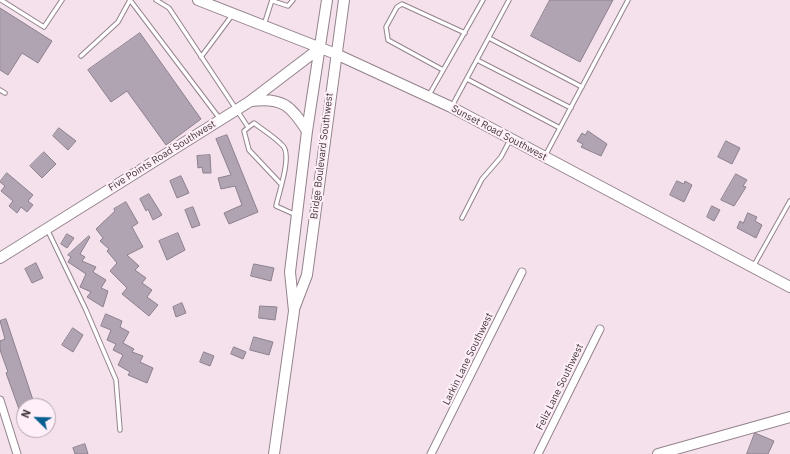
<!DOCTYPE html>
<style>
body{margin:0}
#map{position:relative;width:790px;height:454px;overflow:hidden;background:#f4e1ec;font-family:"IBM Plex Sans",sans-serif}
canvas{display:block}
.north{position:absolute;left:16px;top:398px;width:40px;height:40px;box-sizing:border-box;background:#ffeff8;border:1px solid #b3a6ad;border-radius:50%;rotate:293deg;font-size:11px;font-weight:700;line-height:16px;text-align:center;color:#40383c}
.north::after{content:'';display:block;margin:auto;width:14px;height:18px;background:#085f90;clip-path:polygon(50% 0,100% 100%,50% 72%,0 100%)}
</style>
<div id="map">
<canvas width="790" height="454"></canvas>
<div class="north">N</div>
</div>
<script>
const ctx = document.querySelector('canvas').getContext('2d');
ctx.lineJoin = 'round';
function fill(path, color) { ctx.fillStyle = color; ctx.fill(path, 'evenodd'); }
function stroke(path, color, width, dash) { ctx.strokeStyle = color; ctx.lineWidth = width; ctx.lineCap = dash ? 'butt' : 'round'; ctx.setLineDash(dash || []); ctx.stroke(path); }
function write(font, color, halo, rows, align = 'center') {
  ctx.font = font + ' "IBM Plex Sans",sans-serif'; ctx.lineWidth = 4; ctx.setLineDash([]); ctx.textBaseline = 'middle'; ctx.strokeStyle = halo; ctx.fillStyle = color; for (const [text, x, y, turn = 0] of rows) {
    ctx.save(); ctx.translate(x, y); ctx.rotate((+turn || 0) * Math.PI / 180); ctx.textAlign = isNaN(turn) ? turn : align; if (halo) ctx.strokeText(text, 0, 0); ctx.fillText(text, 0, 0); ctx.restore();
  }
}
const building = new Path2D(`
 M550,0H613L580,62L531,36Z
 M0,8L52,41L38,63L22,53L8,75L0,70Z
 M140,33L201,119L166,145L127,91L111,102L88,70Z
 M59,128L76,141L68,150L53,136Z
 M588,131L607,144L601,156L581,147L583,144L577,141L582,133L585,135Z
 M227,135L258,212L229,224L224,213L242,205L235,186L221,189L218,178L231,175L216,139Z
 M726,141L740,148L732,164L718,157Z
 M44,152L56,164L42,178L30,166Z
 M210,155L211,173H203L202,167L198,168L197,156Z
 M7,173L33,195L28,201L33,205L27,212L21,207L17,213L9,206L13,201L1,191L5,186L0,182Z
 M736,174L747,180L743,186L746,187L734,206L721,200Z
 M181,176L189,193L177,198L170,181Z
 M677,181L684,184L685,181L692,185L684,202L670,195Z
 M149,194L162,215L153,220L148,209L146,211L140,199Z
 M126,202L138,223L132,227L143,247L127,255L139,266L135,270L146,278L142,283L152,290L147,297L158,305L149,316L122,294L127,288L110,271L117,263L107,251L109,249L100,241L103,238L96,229L115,211L114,209Z
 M712,206L720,210L714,221L707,217Z
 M193,207L200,225L192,228L185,210Z
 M748,213L757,217L755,221L762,225L756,238L737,228L740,221L743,223Z
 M178,233L185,250L167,260L159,241Z
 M67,234L74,238L67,248L61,244Z
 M89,236L90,237L80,254L85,257L82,261L96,267L93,272L106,280L101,288L108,291L103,307L87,297L91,292L80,287L86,274L68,262L71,257L68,255Z
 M36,263L43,278L32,283L25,269Z
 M254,264L274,268L271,281L251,276Z
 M182,303L186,313L176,317L173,307Z
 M260,306L277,307L275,320L259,318Z
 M106,314L122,321L120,327L129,332L123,343L134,349L132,352L143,356L140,362L153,368L147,383L128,375L130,372L118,365L123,355L113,350L116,344L107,340L111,330L101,326Z
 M6,319L35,406H24V423L6,373L8,372L0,350V341L5,339L0,321Z
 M73,328L83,335L73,352L62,345Z
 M254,337L273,342L269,355L250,350Z
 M234,347L246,352L243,359L231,354Z
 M204,352L214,356L210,366L200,362Z
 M755,433L774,441L768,454H747Z
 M85,444L88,454H75L73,448Z`);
fill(building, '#b1a4b2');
stroke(building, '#8c808e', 1);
const lane = new Path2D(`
 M1,0L44,27L62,0
 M130,0L220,119
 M156,0L169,8L248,127
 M273,1L288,6L293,0
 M264,25L272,0
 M489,38L582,87
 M81,56L118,22L130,0
 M201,57L233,14
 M477,60L571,108
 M443,70L388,40L386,27L397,7L402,4L465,33
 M467,79L560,128
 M0,90L5,93
 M429,95L483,0
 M452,106L509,0
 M545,156L628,0
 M281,184L249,150L244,131L254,123C263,130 275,137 283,146C292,156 279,192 276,206L296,215
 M462,218L482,179L501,157L510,140
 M47,229L86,310L116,380L120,430
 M753,267L790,201`);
const street = new Path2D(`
 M0,400L17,454
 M431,454L522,272
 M538,454L600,329`);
const secondary = new Path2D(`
 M198,0L336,54L451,107L790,287
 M251,101C283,97 291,106 307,131
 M0,258L249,102L320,48
 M294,309L307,275L344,0
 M274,454L294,311L290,272L307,131L327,0
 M658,454L790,417`);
stroke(lane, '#93828c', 5.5);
stroke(street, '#93828c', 9);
stroke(secondary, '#93828c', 12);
stroke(lane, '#fff', 3.5);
stroke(street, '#fff', 7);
stroke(secondary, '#fff', 10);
write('10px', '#40383c', '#ffeff8', [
 ["Sunset Road Southwest",499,133,28],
 ["Five Points Road Southwest",162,156,-32],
 ["Bridge Boulevard Southwest",322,156,-83],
 ["Larkin Lane Southwest",468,359,-64],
 ["Feliz Lane Southwest",560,387,-64]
]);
</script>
